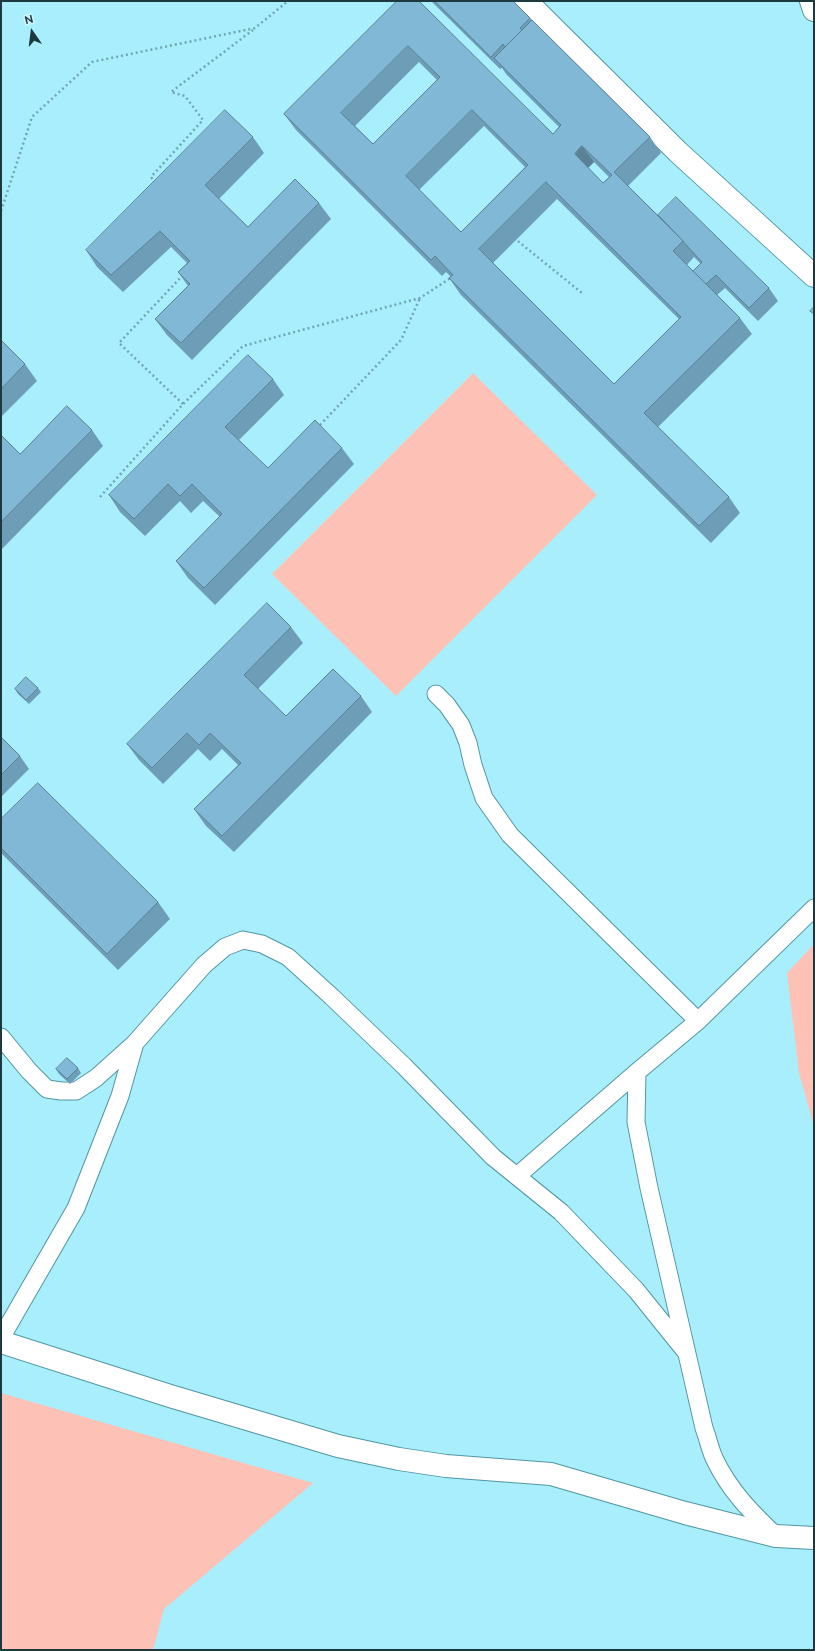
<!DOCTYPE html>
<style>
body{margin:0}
#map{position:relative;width:815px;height:1651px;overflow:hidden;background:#a8eefc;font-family:Raleway,sans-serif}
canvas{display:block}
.frame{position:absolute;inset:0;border:2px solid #1d393f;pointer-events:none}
.north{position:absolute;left:12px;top:12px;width:40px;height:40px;-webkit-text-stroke:3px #cef6fe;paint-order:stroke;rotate:346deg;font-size:11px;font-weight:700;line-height:16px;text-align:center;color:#1d393f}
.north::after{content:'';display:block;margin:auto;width:14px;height:18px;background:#1d393f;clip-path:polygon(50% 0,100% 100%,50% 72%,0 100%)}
</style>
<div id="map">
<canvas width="815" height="1651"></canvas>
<div class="frame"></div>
<div class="north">N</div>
</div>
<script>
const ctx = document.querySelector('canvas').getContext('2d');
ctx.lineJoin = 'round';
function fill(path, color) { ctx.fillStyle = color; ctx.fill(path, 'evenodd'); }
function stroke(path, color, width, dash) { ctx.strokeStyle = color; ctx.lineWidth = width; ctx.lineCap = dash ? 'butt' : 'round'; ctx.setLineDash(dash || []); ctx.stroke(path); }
fill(new Path2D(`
 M473,373L597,495L396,696L272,574Z
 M814,944V1126L799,1073L787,973Z
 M1,1393L313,1483L164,1609L153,1650H1Z`), '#fec1b6');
const service = new Path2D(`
 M436,694L447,705L461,725L468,743L473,765L484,798L510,835L698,1021
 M1,1037L29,1071L47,1089L61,1091H76L96,1078L135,1043
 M637,1072L636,1122L649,1188L704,1428C708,1438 710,1450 715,1460C730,1491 751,1512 776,1536
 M517,1176L637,1072L698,1021L814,908
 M1,1338L76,1208L120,1096L135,1043L204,965L225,947L243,940L262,944L288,957L332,997L404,1066L493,1157L561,1212L636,1290L686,1352`);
const minor = new Path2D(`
 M526,1L678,152L814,276
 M811,1L814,10
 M1,1342L170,1396L338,1446L399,1459L446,1466L551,1474L685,1513L776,1536L814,1538`);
stroke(service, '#5296a3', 19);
stroke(minor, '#5296a3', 24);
stroke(new Path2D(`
 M155,183L151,177L203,120L185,96L171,92L253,30
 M1,211L32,117L92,62L255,28L288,1
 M514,238L582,293
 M183,404L119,343L183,275
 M320,425L401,340L420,298
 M100,497L183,404L243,346L420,298L452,277`), '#71a7b1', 2.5, [2, 3]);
stroke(service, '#fff', 17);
stroke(minor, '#fff', 22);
fill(new Path2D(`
 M397,1L553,134L559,127L506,74L502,68L500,69L431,1H513L650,137L661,153L628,186L658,215L769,288L778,301L758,321L725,288L717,295L740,318L752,334L658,427L729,497L740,513L711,543L461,295L449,278L451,277L446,272L442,276L296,130L284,114ZM419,62L437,80L373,144L355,126ZM484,126L525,167L461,232L419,190ZM594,162L609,177L603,183L588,168ZM557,199L679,319L614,384L493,263ZM694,257L701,264L693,271L687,265Z
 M253,137L264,153L219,199L248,227L319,203L331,219L192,360L167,335L155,319L188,286L178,272L187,263L171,247L123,292L97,267L86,250Z
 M1,340L25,364L37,381L1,417Z
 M273,379L284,395L239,440L268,468L342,448L354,464L215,605L188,578L176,561L220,517L203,501L191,513L180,501L145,536L120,512L109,495Z
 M92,430L103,446L1,550V435L20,454Z
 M291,627L303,643L258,689L286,716L361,696L372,712L234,852L206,826L194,809L238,765L222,749L210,761L198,749L163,784L139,760L127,744Z
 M38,688L41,692L29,704L18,694L15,689Z
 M1,737L20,756L29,769L1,797Z
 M1,819L158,902L170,919L118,970L1,853Z
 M78,1068L81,1073L70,1084L59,1074L56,1069Z`), '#6e9eb7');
fill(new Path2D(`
 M582,146L594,162L586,170L575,154Z`), '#5a8195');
const building = new Path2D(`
 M397,1H419L553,134L561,125L494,58L532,20L650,137L614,172L683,241L673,251L740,318L644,413L729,497L699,526L449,278L453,275L435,256L431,260L284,114ZM408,46L440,77L373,144L341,113ZM472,110L528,165L461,232L406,176ZM582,146L612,175L603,183L575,154ZM546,182L681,317L614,384L479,249Z
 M435,1H513L530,18L520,28L522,30L505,47L503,44L491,57Z
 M225,110L253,137L205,185L248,227L295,179L319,203L181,343L155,319L190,284L178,272L190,261L160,231L111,275L86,250Z
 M676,197L769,288L749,308L716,275L706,284L693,271L702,262L688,247L683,241L658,215Z
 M814,307V314L810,311Z
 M1,340L25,364L1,389Z
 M248,355L273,379L225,427L268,468L315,420L342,448L204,588L176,561L222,514L192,484L180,496L168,484L134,519L109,495Z
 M67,406L92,430L1,522V435L20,454Z
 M267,603L291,627L244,675L286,716L333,669L361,696L222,836L194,809L241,763L210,733L199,745L187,733L152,768L127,744Z
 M26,677L38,688L26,700L15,689Z
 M1,737L20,756L1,775Z
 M38,783L158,902L107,954L1,848V819Z
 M67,1058L78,1068L67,1079L56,1069Z`);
fill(building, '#80b8d5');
stroke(building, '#5a8195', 1);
</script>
